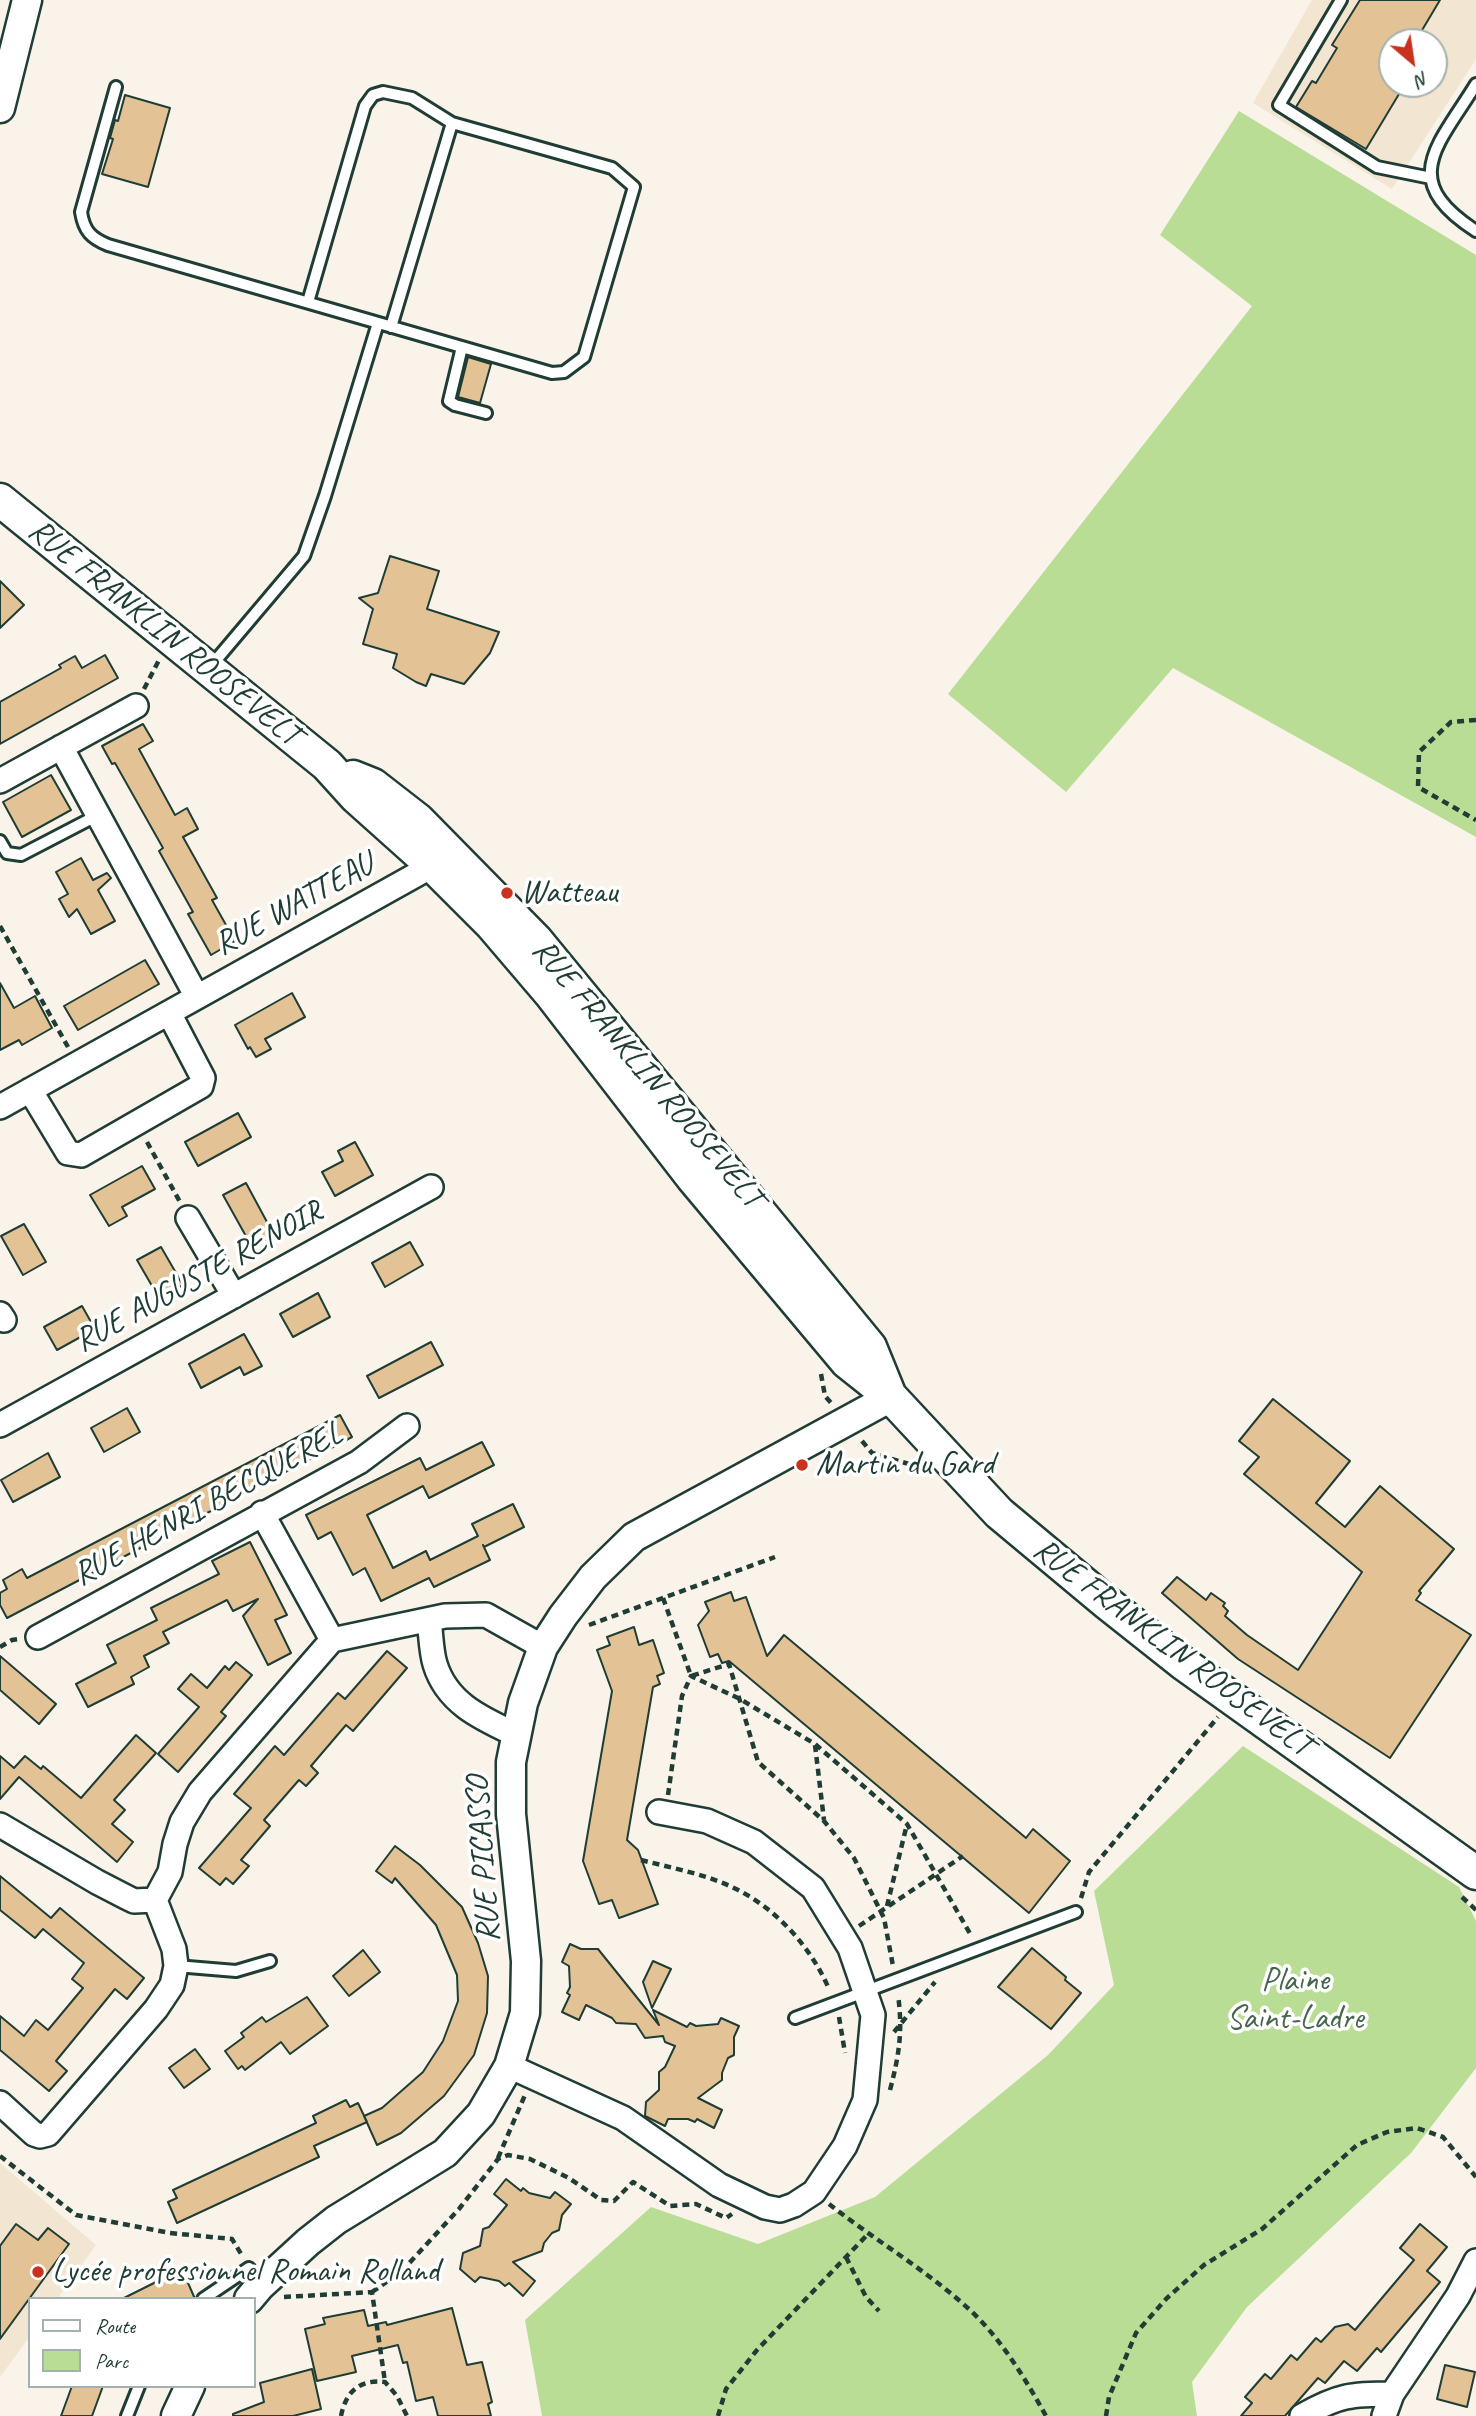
<!DOCTYPE html>
<meta charset="utf-8">
<style>
body{margin:0}
#map{position:relative;width:1476px;height:2416px;overflow:hidden;background:#f9f3ea;font-family:Caveat,sans-serif}
canvas{display:block}
.legend{position:absolute;left:28px;top:2297px;width:228px;height:91px;box-sizing:border-box;background:#fff;border:2px solid #a5b1ae;margin:0;padding:9px 12px;list-style:none;font-size:21px;color:#1f3d34}
.legend li{display:flex;align-items:center;gap:14px;height:35px}
.legend b{width:35px;border:2px solid #a5b1ae}
.north{position:absolute;left:1378px;top:28px;width:70px;height:70px;box-sizing:border-box;background:#fff;border:2px solid #a5b1ae;border-radius:50%;rotate:151deg;font-size:19px;font-weight:700;line-height:28px;text-align:center;color:#1f3d34}
.north::after{content:'';display:block;margin:auto;width:24px;height:32px;background:#c8321e;clip-path:polygon(50% 0,100% 100%,50% 72%,0 100%)}
</style>
<div id="map">
<canvas width="1476" height="2416"></canvas>
<ul class="legend">
<li><b style="height:9px;background:#fff"></b>Route</li>
<li><b style="height:19px;background:#badd96"></b>Parc</li>
</ul>
<div class="north">N</div>
</div>
<script>
const ctx = document.querySelector('canvas').getContext('2d');
ctx.lineJoin = 'round';
function fill(path, color) { ctx.fillStyle = color; ctx.fill(path, 'evenodd'); }
function stroke(path, color, width, dash) { ctx.strokeStyle = color; ctx.lineWidth = width; ctx.lineCap = dash ? 'butt' : 'round'; ctx.setLineDash(dash || []); ctx.stroke(path); }
function write(font, color, halo, rows, align = 'center') {
  ctx.font = font + ' Caveat,sans-serif'; ctx.lineWidth = 7; ctx.setLineDash([]); ctx.textBaseline = 'middle'; ctx.strokeStyle = halo; ctx.fillStyle = color; for (const [text, x, y, turn = 0] of rows) {
    ctx.save(); ctx.translate(x, y); ctx.rotate((+turn || 0) * Math.PI / 180); ctx.textAlign = isNaN(turn) ? turn : align; if (halo) ctx.strokeText(text, 0, 0); ctx.fillText(text, 0, 0); ctx.restore();
  }
}
fill(new Path2D(`
 M1312,0H1476V59L1392,189L1253,103ZM1392,42H1434V84H1392Z
 M0,2163L96,2245L57,2299H30V2336L0,2377Z`), '#f2e5d1');
fill(new Path2D(`
 M1239,111L1476,255V837L1173,668L1066,792L948,694L1252,306L1160,235Z
 M1243,1746L1459,1887L1476,1921V2068L1411,2153L1247,2307L1192,2382L1197,2416H542L525,2320L651,2207L758,2244L875,2197L1048,2055L1114,1985L1094,1891Z`), '#badd96');
const building = new Path2D(`
 M1360,0H1440L1415,42H1392V84H1405L1366,149L1296,107L1312,81L1316,83L1337,48L1332,45Z
 M125,95L170,108L148,187L102,174L113,139L110,138L115,120L118,121Z
 M468,357L491,364L480,403L458,397Z
 M390,556L439,571L427,609L499,632L490,653L464,684L431,674L426,686L416,682L393,668L397,654L363,644L373,609L359,598L378,593Z
 M0,581L24,605L0,628Z
 M105,655L118,678L0,744V702L61,668L59,665L75,656L82,668Z
 M143,724L153,741L139,749L175,815L187,808L198,829L183,837L217,898L212,900L235,941L211,955L188,914L193,912L159,851L163,848L115,763L112,764L102,746Z
 M51,775L71,810L22,837L3,802Z
 M81,858L93,880L107,873L111,878L98,890L115,921L91,934L77,909L69,917L59,899L68,894L56,872Z
 M145,960L159,984L78,1030L64,1006Z
 M0,983L14,1008L35,996L52,1028L22,1045L19,1040L0,1050Z
 M292,993L305,1017L265,1039L271,1049L256,1057L250,1047L248,1049L235,1025Z
 M238,1113L251,1137L198,1166L185,1142Z
 M355,1142L373,1175L335,1196L322,1172L343,1161L338,1151Z
 M142,1166L155,1189L122,1207L127,1216L109,1226L90,1195Z
 M246,1183L274,1235L252,1247L223,1195Z
 M24,1224L46,1262L23,1275L1,1236Z
 M410,1242L423,1265L385,1287L372,1263Z
 M161,1247L183,1285L159,1298L137,1260Z
 M318,1293L330,1317L293,1337L280,1314Z
 M82,1306L95,1329L57,1350L44,1327Z
 M244,1334L262,1366L244,1375L240,1367L201,1388L189,1364Z
 M431,1342L443,1365L379,1398L367,1376Z
 M1273,1399L1350,1461L1316,1503L1345,1527L1380,1486L1454,1549L1419,1591L1421,1593L1416,1600L1471,1635L1390,1758L1238,1659L1162,1593L1177,1577L1206,1600L1211,1593L1225,1603L1223,1606L1228,1611L1225,1616L1247,1635L1298,1670L1362,1572L1244,1474L1259,1457L1239,1441Z
 M127,1408L140,1432L104,1452L91,1428Z
 M340,1415L352,1437L7,1618L0,1605V1593L7,1589L3,1580L22,1569L27,1578Z
 M482,1442L494,1465L429,1498L423,1486L367,1515L393,1568L426,1551L430,1560L478,1536L472,1524L513,1504L524,1527L484,1547L483,1545L490,1560L434,1587L429,1578L381,1601L365,1568L353,1575L331,1532L318,1539L306,1515L420,1458L426,1470Z
 M48,1453L60,1477L13,1502L1,1480Z
 M250,1542L287,1615L275,1620L291,1653L268,1665L243,1616L258,1599L233,1611L227,1600L163,1632L169,1643L144,1656L149,1667L131,1677L134,1684L88,1707L76,1684L116,1663L107,1645L157,1620L151,1608L219,1574L212,1561Z
 M731,1592L734,1601L746,1597L767,1656L784,1635L1026,1838L1033,1829L1070,1861L1029,1913L729,1661L722,1663L718,1654L710,1657L698,1625L709,1611L705,1602Z
 M634,1627L639,1645L653,1640L664,1673L657,1676L660,1684L653,1687L627,1840L638,1850L658,1904L619,1918L612,1900L599,1904L583,1861L612,1691L597,1650L610,1645L607,1637Z
 M387,1651L407,1668L353,1731L346,1725L311,1766L318,1773L306,1786L299,1780L264,1820L270,1826L241,1860L249,1866L233,1884L226,1878L220,1885L199,1868L251,1808L234,1794L275,1746L284,1755L338,1693L345,1699Z
 M0,1656L56,1704L39,1724L0,1690Z
 M236,1662L252,1675L221,1712L226,1716L178,1772L158,1754L199,1707L178,1689L191,1674L207,1688L225,1666L229,1670Z
 M136,1735L156,1753L114,1800L125,1810L112,1824L133,1842L117,1862L19,1777L0,1799V1756L14,1768L25,1756L41,1769L43,1766L81,1798Z
 M395,1846L420,1865L462,1907L478,1943L488,1976L487,2013L474,2055L444,2096L401,2133L377,2145L364,2116L382,2108L423,2072L443,2041L458,2001L457,1975L436,1925L395,1878L392,1883L376,1871Z
 M0,1876L51,1918L60,1908L144,1978L127,1999L115,1989L56,2061L67,2071L49,2091L0,2050V2016L24,2036L36,2020L48,2030L83,1988L72,1979L84,1963L43,1929L35,1938L0,1910Z
 M570,1944L581,1949H598L659,2025L653,2010L687,2027L690,2023L696,2026L718,2024L721,2018L739,2026L734,2037V2055L728,2058L722,2073V2080L698,2098L722,2110L714,2128L697,2119L695,2122L688,2119H668L665,2126L645,2116L646,2102L659,2090V2072L665,2067L675,2046L665,2042L663,2036L645,2038L636,2024L616,2023L612,2018L586,2005L579,2020L562,2012L570,1995L567,1993L570,1987L569,1966L562,1962Z
 M1032,1948L1066,1977L1065,1980L1081,1993L1051,2029L998,1987Z
 M363,1950L380,1972L349,1996L333,1976Z
 M653,1961L671,1969L652,2008L643,1982Z
 M307,1997L328,2026L290,2054L281,2042L245,2070L242,2066L238,2069L225,2051L244,2037L241,2033L262,2017L266,2022Z
 M195,2049L210,2069L184,2088L169,2068Z
 M346,2100L350,2107L358,2103L367,2122L314,2146L319,2157L177,2223L168,2202L177,2198L173,2190L316,2123L313,2116Z
 M506,2179L521,2191L523,2188L529,2193L550,2198L555,2192L571,2204L562,2215L559,2230L552,2233L544,2243L542,2251L513,2262L535,2281L523,2296L509,2283L505,2286L499,2281L480,2277L475,2282L460,2269L463,2253L480,2246L483,2229L489,2227L507,2205L494,2194Z
 M16,2224L38,2240L48,2228L69,2244L0,2339V2246Z
 M1420,2224L1447,2247L1427,2271L1440,2282L1381,2352L1377,2348L1357,2371L1344,2361L1325,2383L1318,2378L1285,2416H1241L1252,2403L1245,2397L1265,2374L1271,2379L1291,2355L1297,2360L1316,2338L1321,2342L1335,2327L1348,2324L1355,2330L1414,2260L1400,2248Z
 M182,2269L195,2299H122Z
 M452,2308L467,2365L482,2362L492,2402L488,2404L491,2416H438L433,2397L416,2401L407,2362L403,2363L398,2345L352,2356L356,2372L317,2381L305,2329L325,2324L323,2318L364,2310L368,2326L386,2322L387,2325Z
 M1445,2365L1475,2372L1467,2407L1437,2399Z
 M312,2369L321,2409L293,2416H233V2414L264,2402L260,2383Z
 M72,2386H103L92,2416H61Z`);
fill(building, '#e3c396');
stroke(building, '#1f3d34', 2);
const service = new Path2D(`
 M1341,0L1279,105L1377,167L1431,178
 M1476,84C1438,146 1397,180 1476,231
 M116,87L81,212C84,231 91,238 108,245L552,373L564,372L584,357L634,187L612,168L452,123L412,98L383,92L373,95L365,106L308,302
 M391,327L452,123
 M462,347L449,401L455,405L486,413
 M211,666L304,556L325,496L378,323
 M0,841L7,853L21,855L98,815
 M176,1966L236,1971L270,1961
 M795,2018L1076,1912
 M203,2299L249,2268
 M127,2416L139,2386`);
const minor = new Path2D(`
 M61,747L197,997
 M0,781L136,706
 M30,1090L68,1153L81,1155L201,1086L203,1078L169,1013
 M0,1107L423,871L442,857
 M188,1218L234,1296
 M0,1314L4,1320
 M0,1425L431,1187
 M262,1513L332,1640
 M429,1620C431,1634 431,1651 435,1664C447,1704 483,1719 517,1735
 M38,1637L359,1462L407,1426
 M0,1825L97,1882L126,1897L134,1901L155,1900
 M509,2066L623,2118L719,2185L765,2207L780,2210L794,2205L814,2192L845,2146L865,2100L873,2015L850,1948L813,1888L754,1842L707,1821L659,1812
 M0,2103L34,2134L40,2136L48,2134L156,2009L172,1985L176,1966L174,1949L155,1900L170,1872L175,1844L182,1822L200,1792L332,1640L445,1616L486,1615L543,1647
 M1302,2416C1338,2395 1352,2394 1392,2394
 M1384,2416L1392,2394L1458,2296L1476,2261`);
const tertiary = new Path2D(`
 M0,108L27,0
 M249,2299L260,2286L308,2242L336,2220L445,2153L481,2114L509,2066L525,2013L526,1961L511,1814V1762L523,1703L543,1647L563,1616L593,1577L634,1537L891,1397
 M176,2416L190,2386`);
const secondary = new Path2D(`
 M0,500L327,765L356,797L432,865L492,925L550,993L692,1177L847,1362L891,1397L999,1513L1107,1603L1184,1664L1476,1873
 M353,777L373,785L418,820L536,940L870,1347L890,1396`);
stroke(service, '#1f3d34', 16);
stroke(minor, '#1f3d34', 28);
stroke(tertiary, '#1f3d34', 33);
stroke(secondary, '#1f3d34', 37);
stroke(new Path2D(`
 M144,689L159,660
 M1476,720L1451,722L1419,752L1418,787L1476,820
 M0,926L68,1047
 M147,1142L180,1202
 M821,1374L825,1396L832,1404
 M862,1441L872,1453L919,1467
 M663,1598L691,1676L729,1664L758,1762L824,1821L854,1858L884,1918L893,1966
 M589,1625L775,1557
 M0,1647L12,1640L19,1639
 M815,1745L824,1820
 M668,1795L682,1696L691,1676L740,1699L815,1744L907,1824L972,1937
 M641,1860C672,1868 705,1874 734,1888C776,1908 811,1947 829,1989
 M1462,1897L1476,1910
 M1081,1898L1089,1872L1218,1717
 M887,1906L907,1824
 M859,1926L963,1856
 M839,2017L845,2053
 M894,2032L935,1982
 M890,2090C899,2056 903,2031 898,1995
 M0,2156L76,2215L170,2233L232,2239L243,2257
 M498,2158L525,2095
 M829,2204C876,2241 928,2271 971,2311C1002,2340 1026,2380 1046,2416
 M846,2257L866,2297L879,2311
 M372,2292L401,2272L459,2209L498,2159L508,2155L530,2159L569,2178L601,2200L614,2201L633,2182L670,2206L696,2204L726,2218L732,2214
 M284,2297L372,2292L385,2382
 M341,2416C346,2391 360,2379 385,2382L397,2396L407,2416
 M718,2416L726,2389L757,2350L868,2234
 M1106,2416L1109,2397L1136,2333L1167,2298L1204,2265L1262,2229L1357,2145L1387,2132L1417,2128L1443,2137L1476,2177`), '#1f3d34', 4.5, [7, 5]);
stroke(service, '#fff', 10);
stroke(minor, '#fff', 23);
stroke(tertiary, '#fff', 28);
stroke(secondary, '#fff', 32);
for (const [x, y, r, color] of [
 [507,893,7,"#c8321e"],
 [802,1465,7,"#c8321e"],
 [38,2272,7,"#c8321e"]
]) { const dot = new Path2D(); dot.arc(x, y, r, 0, 2 * Math.PI); ctx.fillStyle = color; ctx.fill(dot); stroke(dot, '#fff', 2.5); }
write('33px', '#1f3d34', '#fff', [
 ["RUE FRANKLIN ROOSEVELT",164,633,39],
 ["RUE WATTEAU",294,905,-29],
 ["RUE FRANKLIN ROOSEVELT",647,1074,50],
 ["RUE AUGUSTE RENOIR",199,1277,-29],
 ["RUE HENRI BECQUEREL",208,1505,-29],
 ["RUE FRANKLIN ROOSEVELT",1172,1648,37],
 ["RUE PICASSO",484,1859,-94]
]);
write('33px', '#1f3d34', '#fff', [
 ["Watteau",521,893],
 ["Martin du Gard",816,1465],
 ["Lycée professionnel Romain Rolland",52,2272]
], 'left');
write('33px', '#46654c', '#fff', [
 ["Plaine",1295,1981],
 ["Saint-Ladre",1295,2019]
]);
</script>
